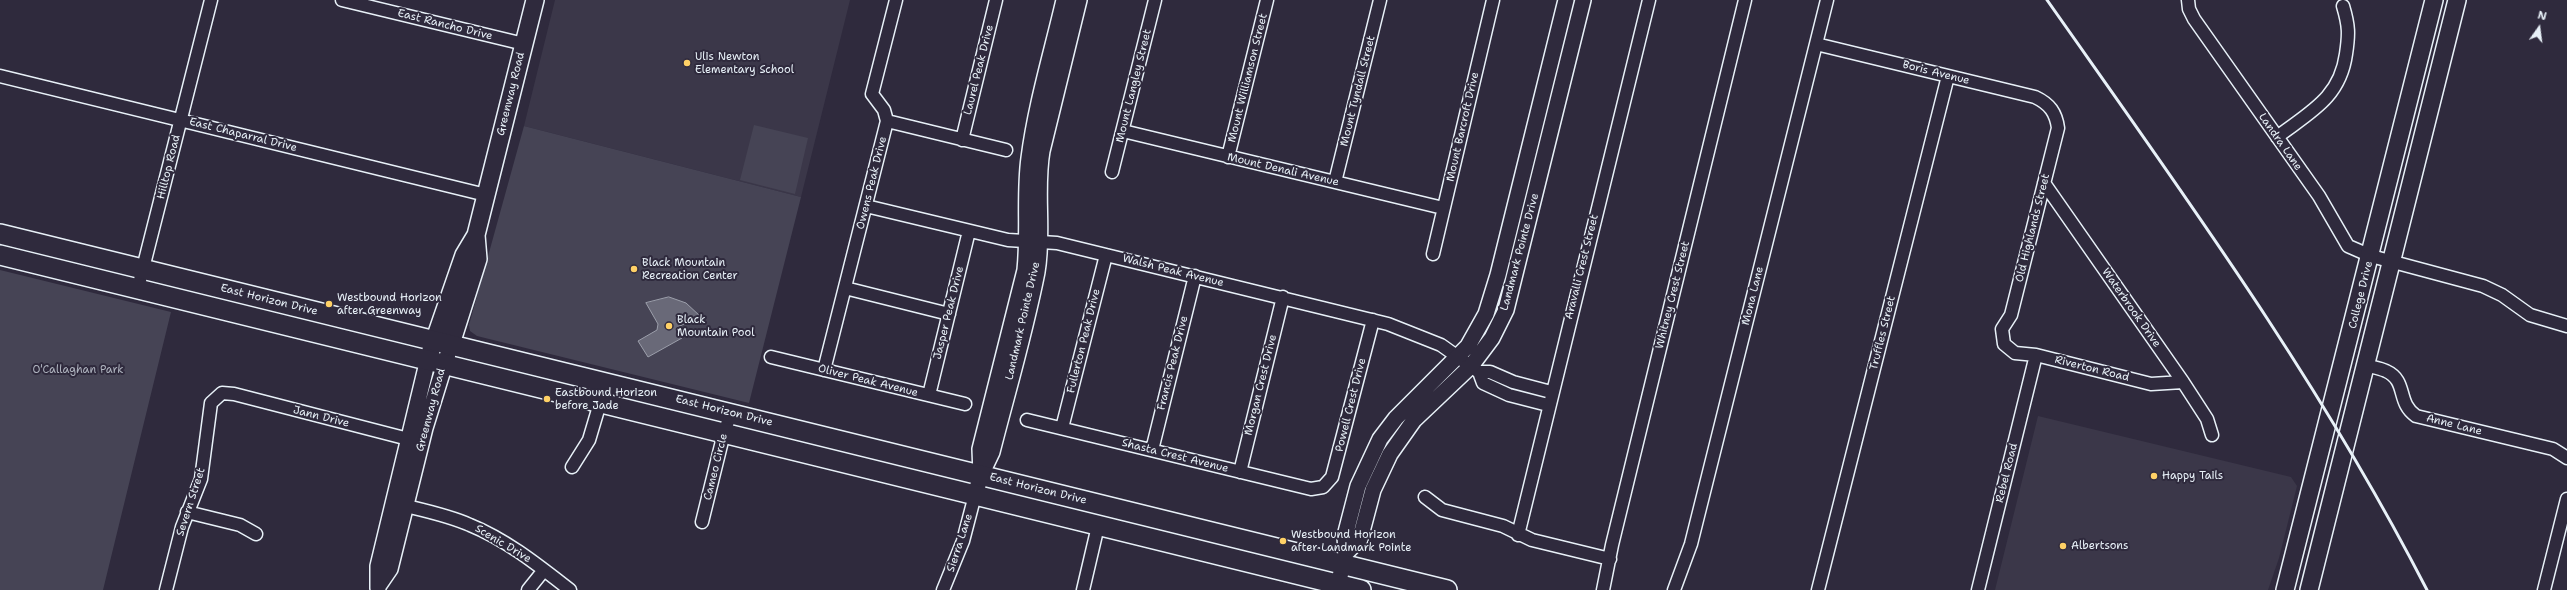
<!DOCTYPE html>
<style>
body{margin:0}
#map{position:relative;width:2567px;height:590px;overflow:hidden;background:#2f2a3d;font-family:"Shantell Sans",sans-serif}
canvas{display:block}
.north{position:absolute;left:2519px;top:8px;width:40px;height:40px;-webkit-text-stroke:3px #2f2a3d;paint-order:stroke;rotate:14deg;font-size:11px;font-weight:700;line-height:16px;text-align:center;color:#e8f1f8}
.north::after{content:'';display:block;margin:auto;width:14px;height:18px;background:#e8f1f8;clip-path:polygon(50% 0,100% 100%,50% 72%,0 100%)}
</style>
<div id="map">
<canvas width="2567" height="590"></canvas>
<div class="north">N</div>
</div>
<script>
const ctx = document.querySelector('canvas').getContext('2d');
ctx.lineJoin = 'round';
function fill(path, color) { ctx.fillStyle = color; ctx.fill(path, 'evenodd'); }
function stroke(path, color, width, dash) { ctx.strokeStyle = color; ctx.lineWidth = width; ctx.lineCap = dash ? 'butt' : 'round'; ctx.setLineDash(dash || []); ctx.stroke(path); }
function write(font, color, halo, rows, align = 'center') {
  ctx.font = font + ' "Shantell Sans",sans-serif'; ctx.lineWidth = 4; ctx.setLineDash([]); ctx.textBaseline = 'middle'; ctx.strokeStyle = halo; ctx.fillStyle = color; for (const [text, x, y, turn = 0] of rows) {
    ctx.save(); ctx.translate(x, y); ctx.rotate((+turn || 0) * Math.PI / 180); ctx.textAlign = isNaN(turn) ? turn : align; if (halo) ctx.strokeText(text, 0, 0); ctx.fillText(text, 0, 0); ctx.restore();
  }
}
fill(new Path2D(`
 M555,0H850L801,197L524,126Z
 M2038,416L2291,477L2297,486L2279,558L2268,590H1995Z`), '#3b3749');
fill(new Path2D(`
 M754,125L808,138L795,194L740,180Z
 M524,126L801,197L749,403L477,336L470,331L469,325Z
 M0,270L171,312L103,590H0Z`), '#464455');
const water = new Path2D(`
 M669,297L686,303L700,316L676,328L682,338L648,357L638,341L657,330L658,324L646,303Z`);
fill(water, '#696978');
stroke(water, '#9c9fab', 1);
const minor = new Path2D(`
 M342,0L524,44
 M2188,0L2189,9L2194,19L2319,196L2348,246L2371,256L2483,286L2502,295L2530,315L2567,326
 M1816,44L2035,97C2050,104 2056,113 2058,128L2011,315L2002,329L2004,344L2015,353L2036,355L2151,384L2183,382
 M0,76L486,195
 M887,121L1006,150
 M1123,131L1443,208
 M2277,137C2310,112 2340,98 2346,54C2349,34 2349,26 2343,6
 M962,140L996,0
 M1228,157L1267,0
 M1112,172L1155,0
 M1335,182L1380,0
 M2044,183L2183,382L2207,419L2212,435
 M866,206L1008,240L1057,243L1388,324L1441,345L1479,372H1490L1513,382L1551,392
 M1433,254L1493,0
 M138,288L211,0
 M845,288L949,314
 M771,357L965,404
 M2365,365C2372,367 2380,368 2386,371C2408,381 2396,402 2416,416L2553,449L2567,458
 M824,370L887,121L884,110L872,94L896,0
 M1479,372L1483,383L1509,395L1548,405
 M929,395L969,231
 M1027,420L1311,489L1323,487L1332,477L1373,320
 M1062,428L1106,255
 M1152,450L1195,276
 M572,467L589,440L600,403
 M1240,472L1283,297
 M1425,497L1442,510L1503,526L1532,540L1610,559
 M406,506C427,511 450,516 470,525C507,540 539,566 570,590
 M187,512L240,525L256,534
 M702,522L724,433L731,413
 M1518,535L1649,0
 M166,590L182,527L201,479L211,403L222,393L234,394L416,441
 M528,590L544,570
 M943,590L963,541L975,495
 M1083,590L1098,526
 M1603,590L1612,545L1745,0
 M1674,590L1691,544L1827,0
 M1818,590L1948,76
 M1978,590L2036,355
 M2544,590L2567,499`);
const tertiary = new Path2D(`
 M981,475L980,449L1025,270C1029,232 1024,195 1029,158C1036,104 1052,52 1064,0
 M975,495L981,475L992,452C1007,393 1025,333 1037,272C1044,232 1035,191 1042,151L1079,0
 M1346,553L1360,539L1373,490L1390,454L1414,420L1471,366L1492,338L1506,310L1583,0
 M1338,584L1346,553L1345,536L1358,486L1380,439L1396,418L1468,346L1486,314L1498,275L1566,0
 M379,585L390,569L425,428L451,344
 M378,588V566L428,359`);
const secondary = new Path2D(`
 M451,344L478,259L476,235L535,0
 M428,359L464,255L476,235
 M2285,590L2434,0
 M2309,590L2457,0`);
const primary = new Path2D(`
 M0,234L1447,590
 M0,255L1361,590`);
stroke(minor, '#e8f1f8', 15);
stroke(tertiary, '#e8f1f8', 18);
stroke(secondary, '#e8f1f8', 20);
stroke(primary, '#e8f1f8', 22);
stroke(minor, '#2f2a3d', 12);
stroke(tertiary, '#2f2a3d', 15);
stroke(secondary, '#2f2a3d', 17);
stroke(primary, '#2f2a3d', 19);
stroke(new Path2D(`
 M2047,0C2182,192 2320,381 2427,590`), '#e8f1f8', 3);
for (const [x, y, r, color] of [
 [687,63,4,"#ffd166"],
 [634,269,4,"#ffd166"],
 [329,304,4,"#ffd166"],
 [669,326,4,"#ffd166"],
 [547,399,4,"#ffd166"],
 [2154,476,4,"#ffd166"],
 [1283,541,4,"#ffd166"],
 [2063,546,4,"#ffd166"]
]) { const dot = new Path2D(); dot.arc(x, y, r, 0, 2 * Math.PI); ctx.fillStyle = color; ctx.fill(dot); stroke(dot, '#2f2a3d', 1.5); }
write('11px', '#e8f1f8', '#2f2a3d', [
 ["East Rancho Drive",445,25,14],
 ["Laurel Peak Drive",979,70,-76],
 ["Boris Avenue",1936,73,14],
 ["Mount Williamson Street",1248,78,-76],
 ["Mount Langley Street",1134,86,-76],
 ["Mount Tyndall Street",1358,91,-76],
 ["Greenway Road",511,94,-76],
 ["Mount Barcroft Drive",1463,127,-77],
 ["East Chaparral Drive",243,135,14],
 ["Landra Lane",2280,142,55],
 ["Hilltop Road",169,167,-76],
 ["Mount Denali Avenue",1283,170,13],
 ["Owens Peak Drive",872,183,-76],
 ["Old Highlands Street",2033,228,-76],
 ["Landmark Pointe Drive",1520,252,-75],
 ["Aravalli Crest Street",1582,267,-76],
 ["Walsh Peak Avenue",1173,271,14],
 ["Whitney Crest Street",1673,295,-76],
 ["College Drive",2361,295,-76],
 ["Mona Lane",1753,296,-76],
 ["East Horizon Drive",269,300,14],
 ["Waterbrook Drive",2131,308,55],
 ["Jasper Peak Drive",949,313,-76],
 ["Landmark Pointe Drive",1023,321,-77],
 ["Truffles Street",1883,333,-76],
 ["Fullerton Peak Drive",1084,341,-76],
 ["Francis Peak Drive",1173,363,-76],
 ["Riverton Road",2092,369,14],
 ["Oliver Peak Avenue",868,381,14],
 ["Morgan Crest Drive",1261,385,-76],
 ["Powell Crest Drive",1351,405,-76],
 ["Greenway Road",431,410,-75],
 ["East Horizon Drive",724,411,14],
 ["Jann Drive",321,417,14],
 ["Anne Lane",2454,425,14],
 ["Shasta Crest Avenue",1175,456,14],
 ["Cameo Circle",716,467,-76],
 ["Rebel Road",2007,473,-76],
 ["East Horizon Drive",1038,489,14],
 ["Severn Street",191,502,-72],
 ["Sierra Lane",960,543,-72],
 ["Scenic Drive",503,544,31]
]);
write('11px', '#e8f1f8', '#2f2a3d', [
 ["Ulis Newton",695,57],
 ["Elementary School",695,70],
 ["Black Mountain",642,263],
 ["Recreation Center",642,276],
 ["Westbound Horizon",337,298],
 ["after Greenway",337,311],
 ["Black",677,320],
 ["Mountain Pool",677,333],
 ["Eastbound Horizon",555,393],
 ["before Jade",555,406],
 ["Happy Tails",2162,476],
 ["Westbound Horizon",1291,535],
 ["after Landmark Pointe",1291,548],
 ["Albertsons",2071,546]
], 'left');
write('11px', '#afb4bf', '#2f2a3d', [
 ["O'Callaghan Park",78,370]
]);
</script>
